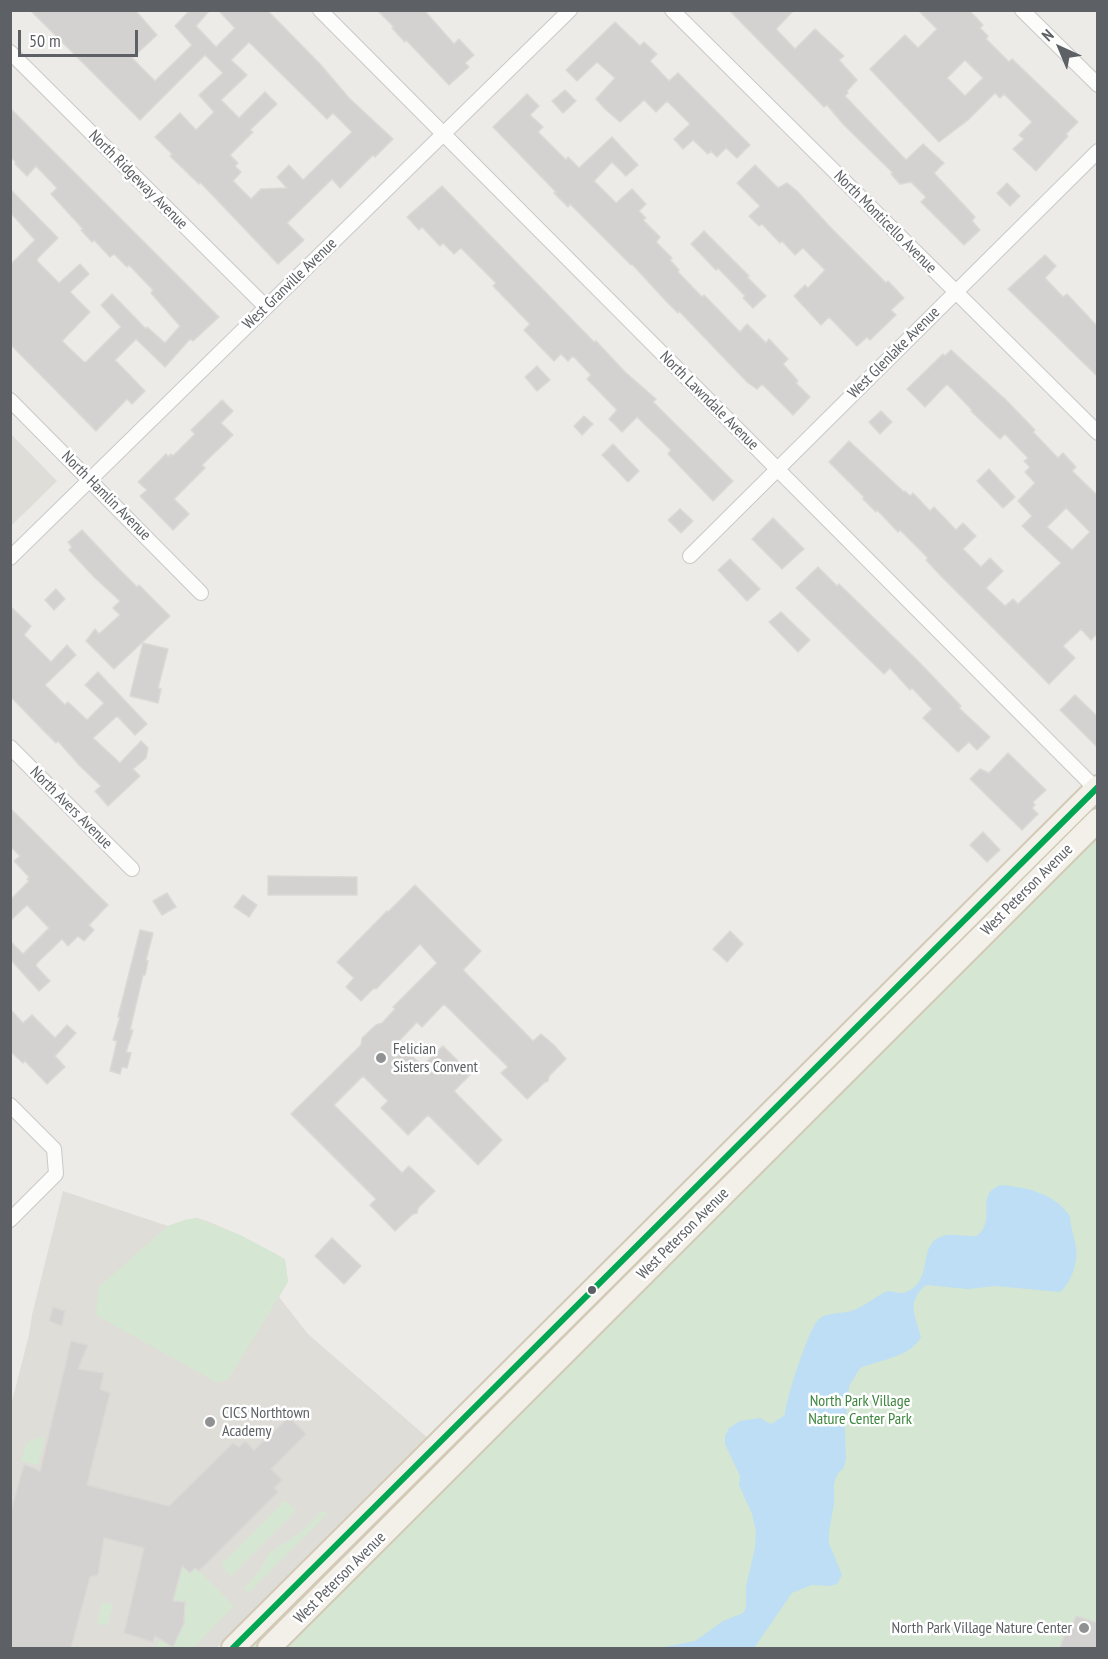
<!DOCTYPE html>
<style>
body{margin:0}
#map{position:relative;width:1108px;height:1659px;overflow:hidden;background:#ecebe7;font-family:"PT Sans Narrow",sans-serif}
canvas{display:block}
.frame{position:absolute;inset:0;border:12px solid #5d6064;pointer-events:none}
.north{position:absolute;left:1030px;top:18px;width:60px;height:60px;-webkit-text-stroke:4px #fff;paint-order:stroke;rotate:316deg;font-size:16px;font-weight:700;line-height:24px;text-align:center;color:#5d6064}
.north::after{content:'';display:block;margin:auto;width:21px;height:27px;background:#5d6064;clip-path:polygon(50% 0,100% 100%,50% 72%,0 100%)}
.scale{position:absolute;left:18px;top:30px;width:120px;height:27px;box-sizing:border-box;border:3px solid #5d6064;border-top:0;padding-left:8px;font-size:18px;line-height:21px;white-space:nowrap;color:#5d6064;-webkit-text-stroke:4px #fff;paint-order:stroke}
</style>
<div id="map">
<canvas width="1108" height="1659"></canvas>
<div class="frame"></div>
<div class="north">N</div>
<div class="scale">50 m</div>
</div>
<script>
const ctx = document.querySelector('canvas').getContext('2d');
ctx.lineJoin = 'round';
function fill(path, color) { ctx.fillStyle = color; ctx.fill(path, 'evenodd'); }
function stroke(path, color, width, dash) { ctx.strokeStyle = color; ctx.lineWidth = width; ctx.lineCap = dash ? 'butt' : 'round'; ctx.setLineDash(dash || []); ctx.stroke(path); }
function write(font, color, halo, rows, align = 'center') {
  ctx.font = font + ' "PT Sans Narrow",sans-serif'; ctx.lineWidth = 5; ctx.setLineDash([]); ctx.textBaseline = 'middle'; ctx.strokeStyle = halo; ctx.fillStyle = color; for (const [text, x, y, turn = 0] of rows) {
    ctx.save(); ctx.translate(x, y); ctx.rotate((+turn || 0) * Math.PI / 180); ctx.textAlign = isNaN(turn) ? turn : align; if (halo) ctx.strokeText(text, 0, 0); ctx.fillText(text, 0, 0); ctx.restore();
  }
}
fill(new Path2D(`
 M11,434L57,481L11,526Z
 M63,1191L168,1226L185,1220L197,1218L207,1221L242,1236L285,1259L288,1282L279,1297L308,1334L429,1439L240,1629L216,1648H11V1405L29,1335L32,1315Z`), '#dfddd7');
fill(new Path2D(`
 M1097,835V1648H285L1029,903Z
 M1011,886L1013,889L979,926L806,1096L805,1095Z
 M197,1218L242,1236L285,1259L288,1282L229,1378L218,1383L96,1315L99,1287L168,1226L185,1220Z
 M546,1349L549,1352L531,1375L256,1648H247Z
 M45,1437L38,1465L21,1461C26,1443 26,1439 45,1437Z
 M285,1500L296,1511L231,1576L221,1565Z
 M323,1510L327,1514L248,1593L244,1588L259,1572L269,1553L300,1533Z
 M182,1566L190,1573L195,1568L199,1571L234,1606L193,1648H156L160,1639L173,1647L184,1623L185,1602L173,1601Z
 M102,1602L113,1605L107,1626L97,1623Z`), '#d5e7d3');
fill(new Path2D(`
 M1001,1185C1026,1187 1054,1193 1070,1216C1070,1227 1075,1237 1076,1249C1078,1263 1071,1283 1060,1292L996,1286L968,1289L926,1285C906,1302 915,1315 921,1337C911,1357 879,1360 860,1368L849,1386L845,1430L846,1460L843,1469L838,1473L834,1483V1504L829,1532V1543L842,1575L837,1584L830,1586L812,1585L792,1593L754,1648H659L695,1641L723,1621L743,1613L746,1608V1586L755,1548L756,1531L752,1514L739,1485L740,1476L725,1444V1436L729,1428L740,1421L760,1418L771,1424L785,1415C785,1402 809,1327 819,1319C827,1312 841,1314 851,1311C865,1307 874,1297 887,1291C892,1291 897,1293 901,1293C904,1293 908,1291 910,1290C934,1276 917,1243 943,1236C953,1233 966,1237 977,1236C998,1218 973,1195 1001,1185Z`), '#bddef4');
const building = new Path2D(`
 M30,10H135L157,35L132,58L155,81L192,45L175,26L190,10H210L196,26L216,47L235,28L218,10H267L320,64L349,98L393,139L375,157L373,155L340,188L332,179L287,223L304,240L278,264L200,182L199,184L170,156L172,154L155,137L180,113L196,130L214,112L199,95L223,73L205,55L140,120ZM249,42L327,119L333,113L352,132L303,180L289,165L277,177L287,188L261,189L251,199L233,181L241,172L235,166L238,163L230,155L253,132L250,130L277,104L265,92L239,118L221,100L247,75L231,60Z
 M377,10H424L454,44L459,39L474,55L465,63L469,67L449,85L406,40L405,42L392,28L394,27Z
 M729,10H794L776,29L795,49L815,29L844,56L839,60L857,80L847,91L848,93L845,96L906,160L923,144L944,163L934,173L975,217L972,221L980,230L964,245L921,202L926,197L911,182L900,184L891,174L893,173L843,124L827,105L824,107Z
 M918,10H969L983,25L980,28L988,36L986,39L1009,62L1012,59L1078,122L1066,134L1068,136L1036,171L1013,149L1024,139L1019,135L1032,122L1004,94L1000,98L995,93L968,120L939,142L870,69L905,35L918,48L937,29ZM965,60L983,78L965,96L947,78Z
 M615,22L640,46L644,42L657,54L650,61L669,81L678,73L750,145L737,158L726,148L717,157L711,151L708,154L693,140L683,149L674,139L690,124L667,101L656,112L644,100L620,122L605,109L596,99L615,78L597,62L577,81L566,70Z
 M565,90L576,101L563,113L552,101Z
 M527,94L539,106L530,115L543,127L538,132L566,160L568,157L579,168L612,137L638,165L626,176L612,162L594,181L616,203L632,189L646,204L639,211L646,218L643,220L660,237L656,242L672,258L670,260L679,270L678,272L702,297L704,295L740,332L747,324L766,343L769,339L788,359L783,364L798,381L796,383L810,397L793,415L762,384L757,389L747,382L679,311L678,313L665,300L632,264L631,265L570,204L568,207L554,193L556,192L493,127Z
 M10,108L219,317L193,341L190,339L165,367L136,339L115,360L145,391L132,404L127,399L96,431L10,344V265L35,240L10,212V189L58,238L37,259L38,262L59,283L80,264L89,274L70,292L90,312L62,341L84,362H86L121,327L101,305L112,294L146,329L147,327L165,343L180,326L151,293L153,290L129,265L127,267L114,254L110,257L94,240L92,242L81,230L83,229L51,194L57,188L36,166L27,176L15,164L16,162L10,157Z
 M755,165L778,188L787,183L797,191L832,229L886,283L888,281L904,298L891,310L896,315L870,340L867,337L857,346L829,317L821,325L794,296L805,285L808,288L825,270L803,248L795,255L782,241L780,243L762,224L759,226L749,216L760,206L737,183Z
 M1007,183L1020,196L1010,206L997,193Z
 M442,186L594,342L596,341L625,372L656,399L653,402L733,481L713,501L668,454L671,450L637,417L622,432L609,419L617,410L587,379L591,375L573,356L568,361L561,354L554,361L524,330L530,324L493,286L496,283L461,248L454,254L443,243L440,246L422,227L419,230L407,217Z
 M704,231L749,276L747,277L766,296L753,308L743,298L745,296L718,268L716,270L691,244Z
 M1045,255L1056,266L1045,278L1063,297L1067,294L1098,327V377L1008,289Z
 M951,350L1006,400L1035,430L1033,432L1058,458L1063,453L1076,467L1072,471L1098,496V633L1091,640L1081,629L1063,646L1075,658L1049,684L941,576L926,560L928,558L900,530L898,532L877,510L876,512L863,499L864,497L829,462L849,441L904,492L905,491L910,496L913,493L930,511L934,507L956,530L963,523L976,536L963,549L981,567L990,558L1003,571L986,588L1005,606L1013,599L1018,604L1061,563L1022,526L1032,516L1018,501L1035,483L1025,472L1030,467L1024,461L1028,458L1005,434L1000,439L971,411L972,410L947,384L925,407L907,389L943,354L945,356ZM1066,508L1090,532L1072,550L1047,527Z
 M537,366L550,380L537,391L525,377Z
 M222,400L233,411L221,423L233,435L202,465L205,468L174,499L189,514L173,530L140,496L147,490L138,482L166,454L168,457L171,454L173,456L195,434L191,430Z
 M881,411L892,422L880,434L869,422Z
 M584,416L593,424L582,435L574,426Z
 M613,444L639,471L628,482L602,455Z
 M989,469L1015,497L1003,508L977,481Z
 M680,509L693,521L681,533L668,520Z
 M773,518L804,549L782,569L752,539Z
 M82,530L118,568L137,587L139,585L170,616L114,669L86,641L95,629L99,634L120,615L113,608L120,601L94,577L69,550L72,547L68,542Z
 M730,559L760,589L747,601L718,570Z
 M818,567L837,586L839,584L918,661L961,706L959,708L990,737L977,750L969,742L958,752L923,718L932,709L912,688L910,690L890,668L884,674L796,588Z
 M56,589L65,599L54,610L45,600Z
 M10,606L31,626L24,635L51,662L67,645L76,655L45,685L65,705L68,702L87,720L104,703L85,685L98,672L147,724L135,735L118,717H116L93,738L120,763L141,741L148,748L146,758L133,769L140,776L108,806L95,791L101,786L80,766L58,741L56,743L42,729L10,696Z
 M781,612L810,640L798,652L769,622Z
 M143,643L168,649L158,688L161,689L158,703L130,696Z
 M1075,695L1098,717V748L1060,710Z
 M1008,753L1046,790L1033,802L1035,805L1032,808L1038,814L1022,830L970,779L980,769L989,773Z
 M10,808L108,905L89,925L94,930L84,941L78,936L68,946L62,939L37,963L36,966L50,981L39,991L10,959V941L23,954L49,928L27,905L10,921V900L29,881L27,879L29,877L14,861L20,856L10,846Z
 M983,832L1000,850L987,862L970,845Z
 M268,876L357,877V895H268Z
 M415,885L481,951L463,970L533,1041L541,1034L554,1045L566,1059L549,1076L548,1081L544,1083L527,1099L501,1073L508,1067L444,1004L422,1027L417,1022L398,1042L422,1066L443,1046L471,1074L454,1091L502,1140L478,1165L428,1115L408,1135L381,1108L388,1101L363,1076L334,1105L402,1173L409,1166L435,1191L418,1208L417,1213L413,1214L395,1231L370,1205L376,1199L291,1114L361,1045L362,1038L376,1025L382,1023L395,1009L393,1007L437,963L420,944L376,989L374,988L361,1001L346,987L354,978L337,962L387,911L388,912Z
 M167,893L176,907L162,915L153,901Z
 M243,895L257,905L249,917L234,907Z
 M140,930L153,933L146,960L148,961L145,975H143L130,1030H133L126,1052L131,1053L127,1068L122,1067L120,1074L110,1071L117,1041L113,1040L120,1017H118Z
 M730,931L743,944L727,962L713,949Z
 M10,1009L23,1023L32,1015L55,1038L67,1025L76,1033L55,1056L65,1067L47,1084L25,1061L23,1063L10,1051Z
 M332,1238L361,1266L344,1284L315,1256Z
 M53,1307L65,1311L62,1326L49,1321Z
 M71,1341L88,1345L78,1369L104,1373L100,1389L110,1393L87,1485L169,1506L233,1443L239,1447L245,1441L254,1450L289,1417L306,1434L271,1469L282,1480L274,1488L278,1492L199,1571L195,1568L190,1573L182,1566L173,1601L185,1602L184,1623L173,1647L155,1636L153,1642L124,1633L144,1548L104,1538L98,1575L90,1577L71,1648H10V1514L24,1464L40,1471Z
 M1076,1616L1098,1623V1648H1060L1065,1633L1069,1635Z`);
fill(building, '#d3d2d0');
stroke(building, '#dbd9d6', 1.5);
const minor = new Path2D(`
 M320,10L1098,791
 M672,10L1098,433
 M1022,10L1098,85
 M10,52L266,307
 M10,400L201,593
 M690,556L1098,151
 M10,558L570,10
 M10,747L132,869
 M10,1105L54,1149L56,1174L10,1220`);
const primary = new Path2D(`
 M233,1648L1098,787
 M269,1648L1098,820`);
stroke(minor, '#c9c9c9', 16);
stroke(primary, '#d2cab6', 26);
stroke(minor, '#fcfcfb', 14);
stroke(primary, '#f2f0e9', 22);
stroke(new Path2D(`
 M233,1648L1098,787`), '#00a651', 6);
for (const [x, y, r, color] of [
 [381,1058,6,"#8f9192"],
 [592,1290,5,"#5d6064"],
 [210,1422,6,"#8f9192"],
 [1084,1628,6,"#8f9192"]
]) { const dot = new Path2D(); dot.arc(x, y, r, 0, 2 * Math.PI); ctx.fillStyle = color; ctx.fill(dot); stroke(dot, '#fff', 2); }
write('16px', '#5d6064', '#fff', [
 ["North Ridgeway Avenue",138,180,45],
 ["North Monticello Avenue",885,222,45],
 ["West Granville Avenue",290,284,-44],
 ["West Glenlake Avenue",894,353,-45],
 ["North Lawndale Avenue",709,401,45],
 ["North Hamlin Avenue",106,496,45],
 ["North Avers Avenue",71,808,45],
 ["West Peterson Avenue",1027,890,-45],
 ["West Peterson Avenue",683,1234,-45],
 ["West Peterson Avenue",340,1578,-45]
]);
write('16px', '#5d6064', '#fff', [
 ["Felician",393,1049],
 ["Sisters Convent",393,1067],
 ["CICS Northtown",222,1413],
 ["Academy",222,1431],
 ["North Park Village Nature Center",1072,1628,"right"]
], 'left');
write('16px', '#3b853d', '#fff', [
 ["North Park Village",860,1401],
 ["Nature Center Park",860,1419]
]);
</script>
